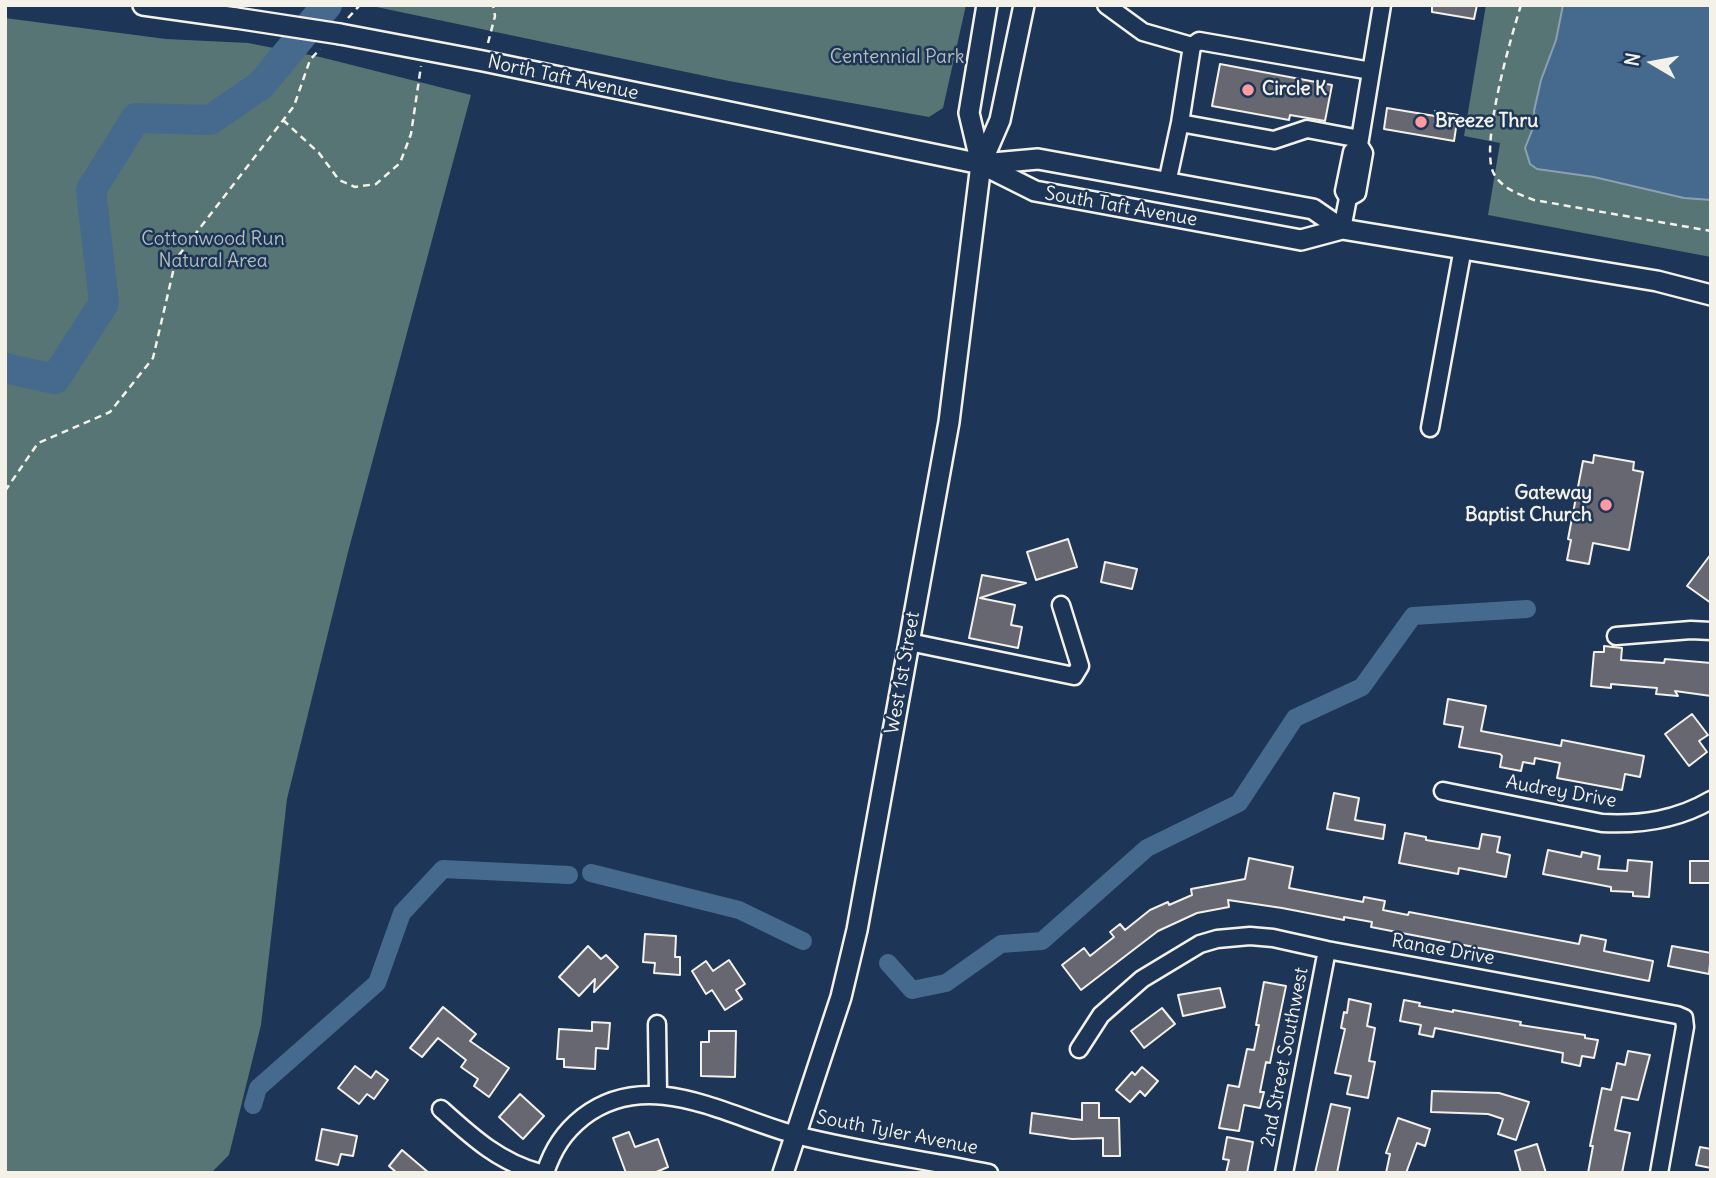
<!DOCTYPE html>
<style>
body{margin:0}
#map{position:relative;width:1716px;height:1178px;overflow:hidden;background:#1d3557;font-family:Delius,sans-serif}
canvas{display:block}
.frame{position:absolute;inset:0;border:7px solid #f4f1e8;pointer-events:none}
.north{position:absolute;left:1618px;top:28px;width:70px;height:70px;-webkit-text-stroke:5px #1d3557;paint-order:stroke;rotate:280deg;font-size:19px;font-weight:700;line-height:28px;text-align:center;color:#f4f1e8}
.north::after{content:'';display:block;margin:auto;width:24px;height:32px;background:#f4f1e8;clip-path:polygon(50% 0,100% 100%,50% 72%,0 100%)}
</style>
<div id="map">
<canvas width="1716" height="1178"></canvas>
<div class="frame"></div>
<div class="north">N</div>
</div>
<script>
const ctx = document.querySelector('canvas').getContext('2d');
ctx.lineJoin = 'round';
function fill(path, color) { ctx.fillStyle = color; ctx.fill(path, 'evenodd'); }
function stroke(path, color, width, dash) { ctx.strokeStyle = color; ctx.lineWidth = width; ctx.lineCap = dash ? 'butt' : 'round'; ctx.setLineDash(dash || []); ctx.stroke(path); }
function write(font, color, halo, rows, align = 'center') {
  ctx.font = font + ' Delius,sans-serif'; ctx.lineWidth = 5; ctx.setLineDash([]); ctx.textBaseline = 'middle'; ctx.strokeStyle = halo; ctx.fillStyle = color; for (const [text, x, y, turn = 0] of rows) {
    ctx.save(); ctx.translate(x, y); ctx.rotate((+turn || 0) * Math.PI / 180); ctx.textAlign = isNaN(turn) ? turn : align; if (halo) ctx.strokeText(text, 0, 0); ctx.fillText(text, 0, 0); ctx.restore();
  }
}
fill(new Path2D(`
 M367,5H966L943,108L929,117L729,81Z
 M1486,5H1711V257L1488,215L1500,143L1464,136Z
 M5,18L166,39L248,43L320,57L471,95L348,552L287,799L261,1025L229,1155L211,1173H5Z`), '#567574');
const water = new Path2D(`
 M1563,5H1711V200L1684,198L1594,177L1537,169L1530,164L1525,148L1535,123L1534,111L1541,80L1556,40Z`);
fill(water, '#466a8d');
stroke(water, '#8ca0b1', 2);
stroke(new Path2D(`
 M591,873L739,910L803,941
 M888,963L912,990L946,983L1001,944L1042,941L1147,848L1239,803L1295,718L1362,687L1413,616L1527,609
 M253,1105L258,1088L377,983L402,913L443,869L569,875`), '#466a8d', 18);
stroke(new Path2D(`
 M5,368L55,379L104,303L91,190L136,118L210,120L261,85L327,5`), '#466a8d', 30);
const building = new Path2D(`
 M1432,5H1477L1474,19L1432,12Z
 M1220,64L1332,85L1325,121L1290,115L1289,120L1212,106Z
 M1387,108L1435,116V111L1458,115L1454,141L1384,129Z
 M1594,455L1634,462L1633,470L1643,472L1629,550L1593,543L1589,564L1567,560L1571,540L1568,539L1583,461L1593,463Z
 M1068,539L1077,567L1036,580L1027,552Z
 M1711,554V603L1687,586Z
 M1105,562L1137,569L1132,589L1101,582Z
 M982,575L1026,583L980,598L1015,605L1011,625L1022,627L1018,648L969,638Z
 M1604,646L1622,648L1621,660L1664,663L1665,659L1711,663V696L1675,691L1678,696L1656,694L1657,688L1611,684V688L1591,686L1594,652H1604Z
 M1448,699L1486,706L1481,731L1561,746L1562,740L1644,756L1640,777L1625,774L1622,790L1557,778L1560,763L1535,758L1534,764L1523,762L1521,771L1500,767L1502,756L1500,754L1459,747L1463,727L1444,724Z
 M1692,714L1708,735L1699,741L1707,752L1689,766L1665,734Z
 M1334,793L1359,798L1355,820L1385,825L1383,839L1327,829Z
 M1405,833L1426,837V840L1479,849L1482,834L1500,837L1497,852L1510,855L1506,877L1459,868L1458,874L1399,863Z
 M1548,850L1581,857L1582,852L1600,856L1598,869L1627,871L1628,860L1652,862L1649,897L1633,896V892L1611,891V887L1543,874Z
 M1249,858L1293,867L1289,888L1363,902L1364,897L1385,901L1383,910L1408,915L1409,912L1579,944L1581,935L1606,940L1604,951L1653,961L1649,981L1371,927L1372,922L1344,917V920L1282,908L1228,900L1229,907L1197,913L1158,931L1081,990L1062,965L1084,948L1090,956L1114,937L1110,932L1120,924L1125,930L1150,910L1168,902L1169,905L1192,895L1191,889L1245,879Z
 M1690,861H1711V883H1690Z
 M645,934L676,936L675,957H680V975L654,973L655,963L643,962Z
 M588,946L601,959L606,955L618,967L594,992L595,979L579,996L559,977Z
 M1672,946L1711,953L1709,974L1668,966Z
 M729,960L745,984L736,990L742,999L725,1010L712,990L706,994L692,971L706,961L713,971Z
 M1264,982L1286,986L1270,1063L1266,1062L1260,1092H1264L1260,1108L1244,1105L1239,1131L1219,1128L1228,1085L1239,1087L1247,1049L1254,1050L1259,1025H1256Z
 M1220,988L1225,1007L1183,1016L1178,995Z
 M1349,999L1371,1004L1367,1026L1375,1028L1369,1061L1375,1062L1368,1098L1347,1094L1351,1076L1335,1073L1345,1029L1341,1028L1344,1012L1347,1013Z
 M1404,1000L1420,1003L1419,1006L1453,1012V1010L1521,1022L1520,1025L1585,1035V1038L1598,1040L1594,1058L1582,1056L1580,1066L1562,1062L1563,1053L1435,1028L1433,1037L1419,1034L1421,1025L1400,1021Z
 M443,1007L476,1034L470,1041L509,1068L489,1097L474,1086L478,1079L461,1067L466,1060L438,1038L422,1057L410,1048Z
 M1162,1008L1175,1024L1144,1048L1131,1031Z
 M592,1022L610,1023L608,1049L596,1048L595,1069L564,1067V1059H557L559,1029L592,1031Z
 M709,1031H736L735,1077L701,1076V1042H709Z
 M1628,1051L1650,1055L1638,1100L1622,1097L1615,1130L1630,1133L1622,1173H1588L1593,1146H1590L1602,1088L1611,1090L1617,1063L1625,1065Z
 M355,1066L371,1078L376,1071L388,1080L374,1099L367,1094L359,1104L338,1088Z
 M1142,1067L1158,1081L1145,1096L1140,1091L1130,1102L1116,1090L1132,1072L1135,1075Z
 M1432,1091L1499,1093L1529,1102L1516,1140L1498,1134L1503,1119L1488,1114L1431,1112Z
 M520,1094L544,1116L523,1139L499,1117Z
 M1082,1103H1099V1118H1119L1120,1156H1103V1138L1072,1139L1030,1133L1032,1113L1082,1120Z
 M1331,1104L1350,1108L1337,1173H1315Z
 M1398,1118L1430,1129L1425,1146L1417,1143L1406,1173H1386L1390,1154L1386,1153Z
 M322,1129L357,1136L353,1156L341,1154L338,1165L316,1160Z
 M629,1132L635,1147L658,1139L668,1167L654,1173H626L613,1138Z
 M1227,1137L1253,1142L1247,1173H1226L1229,1160L1223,1159Z
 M1537,1144L1546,1173H1521L1515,1151Z
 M1700,1147L1711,1149V1168L1696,1165Z
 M402,1150L429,1173H397L389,1166Z`);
fill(building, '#666770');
stroke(building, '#f4f1e8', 2);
const minor = new Path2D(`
 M1106,5L1143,32L1192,46
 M1180,123L1192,46L1199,41L1371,71
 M1359,145L1382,5
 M1167,183L1180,123L1274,140L1307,129L1360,139
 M1342,229L1348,198L1344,191L1352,152L1359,145L1364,153L1357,193L1348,198
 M1430,428L1463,248
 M1616,636L1691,630L1711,631
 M909,642L1074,676L1080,666L1061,605
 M1443,791L1602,823C1641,825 1677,820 1711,800
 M657,1024L658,1094
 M1079,1049L1101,1015L1142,979L1200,944L1217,939L1250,936L1273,938L1327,950L1677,1015L1684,1018L1685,1027L1659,1173
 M441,1109C472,1137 499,1162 540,1173
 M545,1173C553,1149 564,1132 583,1117C649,1066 728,1117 796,1135C859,1151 925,1160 989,1173
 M1284,1173L1327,950`);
const major = new Path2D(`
 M143,5L236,18
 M340,34L483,61L981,164L1035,191L1301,240L1342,229L1657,281L1711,295
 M981,164L969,113L987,5
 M982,164L1038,159L1313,209L1342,229
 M783,1173L841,997L857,930L949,422L981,164L1000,120L1024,5`);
stroke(minor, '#f4f1e8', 21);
stroke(major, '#f4f1e8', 24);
stroke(new Path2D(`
 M1521,5C1511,37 1479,147 1494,174C1503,189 1518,194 1534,200L1711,231
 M348,18L360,5
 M488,43L495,16L493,5
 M283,120L319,153L339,180L355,187L376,184L400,163L411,134L421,66
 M5,491L38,443L110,412L153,358L176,259L294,106L310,60L320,49`), '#f4f1e8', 2.5, [7, 5]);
stroke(minor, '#1d3557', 16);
stroke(major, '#1d3557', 19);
const majorBridge = new Path2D(`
 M236,18L340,34`);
stroke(majorBridge, '#f4f1e8', 24, []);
stroke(majorBridge, '#1d3557', 19);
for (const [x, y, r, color] of [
 [1248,90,7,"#ff9aa2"],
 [1421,122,7,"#ff9aa2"],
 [1606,505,7,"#ff9aa2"]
]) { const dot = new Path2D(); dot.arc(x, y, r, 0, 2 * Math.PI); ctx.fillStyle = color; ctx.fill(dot); stroke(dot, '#1d3557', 2.5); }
write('19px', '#b5bfba', '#1d3557', [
 ["Centennial Park",897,58],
 ["Cottonwood Run",213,240],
 ["Natural Area",213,262]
]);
write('19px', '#f4f1e8', '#1d3557', [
 ["North Taft Avenue",563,78,12],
 ["South Taft Avenue",1121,207,10],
 ["West 1st Street",903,673,-80],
 ["Audrey Drive",1561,792,10],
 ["Ranae Drive",1443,950,10],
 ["2nd Street Southwest",1285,1057,-79],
 ["South Tyler Avenue",897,1133,11]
]);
write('bold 19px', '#f4f1e8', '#1d3557', [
 ["Circle K",1262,90],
 ["Breeze Thru",1435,122],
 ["Gateway",1592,494,"right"],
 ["Baptist Church",1592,516,"right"]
], 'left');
</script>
